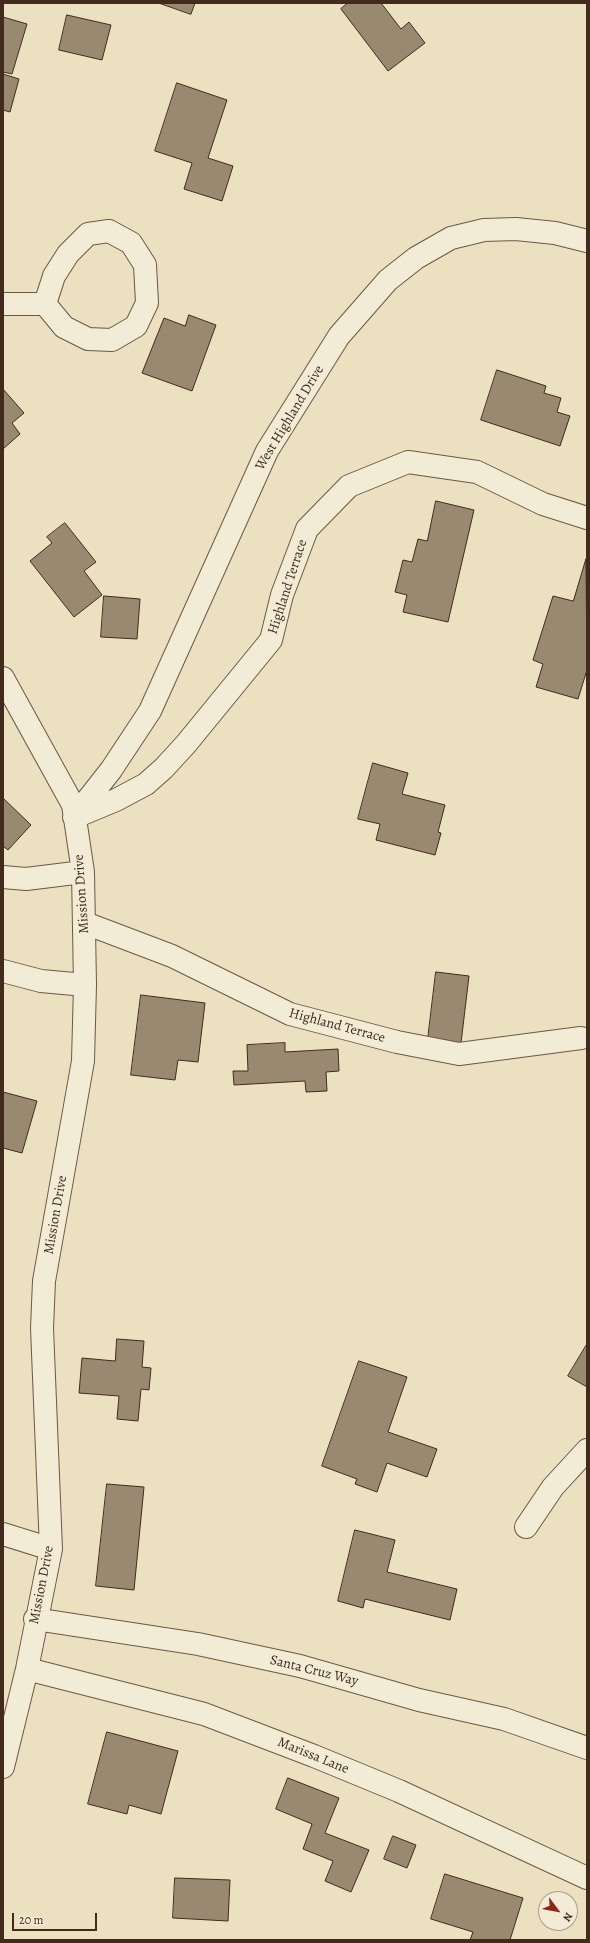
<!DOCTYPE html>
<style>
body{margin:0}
#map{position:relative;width:590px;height:1943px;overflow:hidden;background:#ebe0c0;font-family:Alegreya,serif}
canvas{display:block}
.frame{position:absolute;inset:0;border:4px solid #422a1c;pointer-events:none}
.north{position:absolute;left:538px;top:1891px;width:40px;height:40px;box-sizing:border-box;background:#f2ebd6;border:1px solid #ac9e8c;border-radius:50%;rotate:122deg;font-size:11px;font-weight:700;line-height:16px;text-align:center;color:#422a1c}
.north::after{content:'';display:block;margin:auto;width:14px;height:18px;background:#8f2418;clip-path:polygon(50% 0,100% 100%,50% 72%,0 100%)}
.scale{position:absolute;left:12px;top:1913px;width:85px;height:18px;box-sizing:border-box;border:2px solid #422a1c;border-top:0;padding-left:5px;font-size:12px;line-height:14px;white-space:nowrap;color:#422a1c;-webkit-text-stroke:3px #f2ebd6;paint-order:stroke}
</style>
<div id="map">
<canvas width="590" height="1943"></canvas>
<div class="frame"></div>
<div class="north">N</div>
<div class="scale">20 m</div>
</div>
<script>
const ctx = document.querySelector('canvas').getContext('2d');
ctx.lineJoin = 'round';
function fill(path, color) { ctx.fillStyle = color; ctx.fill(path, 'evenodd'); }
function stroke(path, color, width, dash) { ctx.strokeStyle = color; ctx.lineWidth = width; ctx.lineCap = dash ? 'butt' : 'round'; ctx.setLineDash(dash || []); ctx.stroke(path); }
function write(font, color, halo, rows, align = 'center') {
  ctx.font = font + ' Alegreya,serif'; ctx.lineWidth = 4; ctx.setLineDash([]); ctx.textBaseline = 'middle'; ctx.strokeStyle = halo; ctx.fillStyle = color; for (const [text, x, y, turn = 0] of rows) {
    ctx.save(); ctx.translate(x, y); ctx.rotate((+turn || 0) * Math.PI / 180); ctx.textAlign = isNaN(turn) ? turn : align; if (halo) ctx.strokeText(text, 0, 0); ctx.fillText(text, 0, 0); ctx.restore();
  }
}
const building = new Path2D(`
 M159,3H195L191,14Z
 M348,3H381L401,29L409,22L425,43L388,71L341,9Z
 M67,15L111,25L102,60L59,50Z
 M3,17L27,24L12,74L3,72Z
 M3,74L19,79L10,112L3,110Z
 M177,83L227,100L208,158L233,166L222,201L184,189L192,163L155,151Z
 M189,315L216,325L192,391L142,373L164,318L185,326Z
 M497,370L546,386L544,393L561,398L557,412L570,416L560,446L481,420Z
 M3,389L24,413L12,423L20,434L3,449Z
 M436,501L474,510L448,622L403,612L407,595L395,592L403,560L412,562L418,539L427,541Z
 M65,523L96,562L84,571L102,595L74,617L30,561L52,543L47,537Z
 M586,559L587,670L578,699L536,687L543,664L533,660L553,596L573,601Z
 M104,596L140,599L137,639L101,637Z
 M373,763L408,773L402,794L445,805L438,832L441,833L435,855L376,840L380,824L358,819Z
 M3,798L31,825L8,850L3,846Z
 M436,972L469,976L461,1043L428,1039Z
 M141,995L205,1003L198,1062L178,1060L175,1080L131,1075Z
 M285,1043V1052L338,1049L339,1071L326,1072L327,1091L306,1092L305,1081L234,1085L233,1071H248L247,1045Z
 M3,1092L37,1101L22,1153L3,1148Z
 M117,1339L144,1341L142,1367L151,1368L149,1390L141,1389L138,1421L117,1419L119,1396L79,1393L82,1358L115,1361Z
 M587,1344V1387L568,1376Z
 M359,1361L407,1377L388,1432L437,1449L427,1477L387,1463L377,1492L355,1484L357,1479L322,1466Z
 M107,1484L144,1487L134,1590L96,1586Z
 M355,1530L395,1540L387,1572L457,1589L450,1620L365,1599L363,1608L338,1601Z
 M107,1732L178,1751L161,1814L129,1805L127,1814L88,1804Z
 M288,1778L339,1798L325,1833L369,1850L351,1892L325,1881L333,1861L303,1849L312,1824L276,1809Z
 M393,1836L416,1845L407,1868L384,1859Z
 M445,1874L523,1898L510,1940H470L473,1932L431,1919Z
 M175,1878L230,1880L228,1921L173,1918Z`);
fill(building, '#9a8971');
stroke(building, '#422a1c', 1);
const minor = new Path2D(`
 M109,231L131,243L145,265L147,303L136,326L112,340L88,339L64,327L45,304L54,276L68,254L88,234Z
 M3,304H45
 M3,678L73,805L83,872L85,985L83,1061L44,1281L42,1328L51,1549L27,1669L3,1767
 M74,817L111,770L150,711L267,451L339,336L388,280L416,258L451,238L484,230L516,229L555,233L587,241
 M75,817L116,800L146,784L164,768L186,744L271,640L282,595L307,529L349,486L408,462L477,472L543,504L587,518
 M3,877L26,879L83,872
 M85,923L172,956L290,1014L397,1042L459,1054L581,1038
 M3,971L41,981L85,985
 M526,1527L553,1487L587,1450
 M3,1534L51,1549
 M35,1619L198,1644L300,1666L419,1700L504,1719L587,1748
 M27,1669L204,1714L314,1756L399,1791L587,1878`);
stroke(minor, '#6c5845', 24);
stroke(minor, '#f2ebd6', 22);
write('14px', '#422a1c', '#f2ebd6', [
 ["West Highland Drive",290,418,-59],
 ["Highland Terrace",288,587,-72],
 ["Mission Drive",82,894,-94],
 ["Highland Terrace",337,1026,15],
 ["Mission Drive",56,1215,-80],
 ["Mission Drive",42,1585,-79],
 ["Santa Cruz Way",314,1671,14],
 ["Marissa Lane",313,1756,22]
]);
</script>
